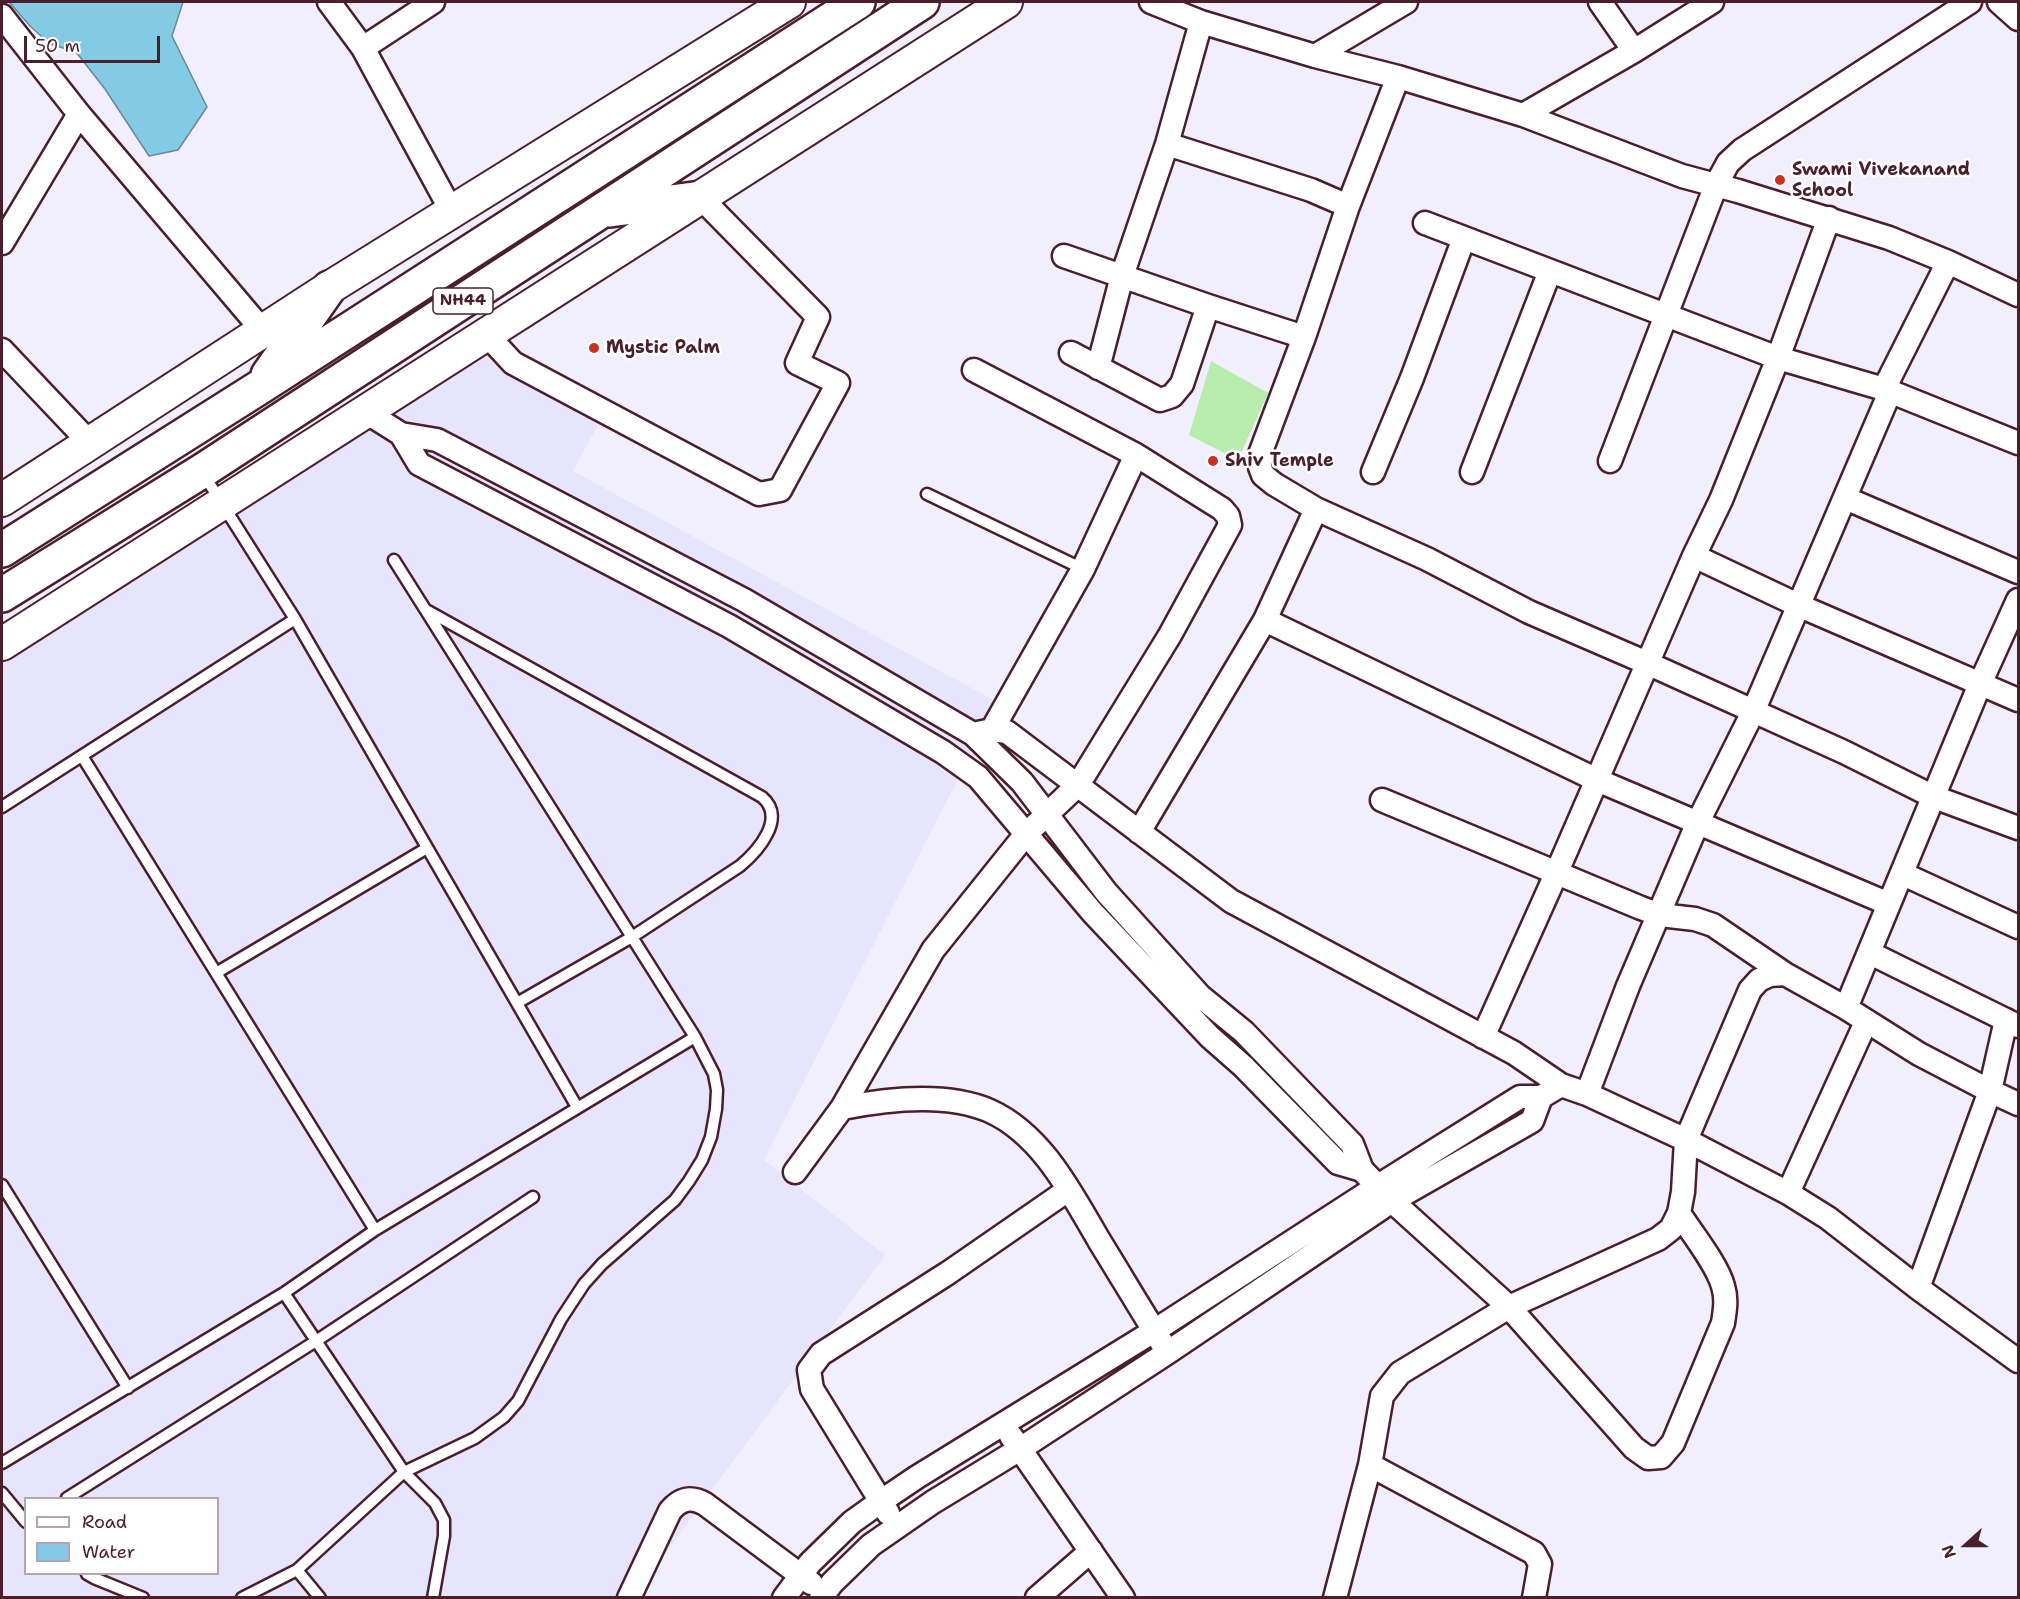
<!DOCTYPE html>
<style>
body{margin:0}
#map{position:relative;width:2020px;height:1599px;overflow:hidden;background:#f1effe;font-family:"Shantell Sans",sans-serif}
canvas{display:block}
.frame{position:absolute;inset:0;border:3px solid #4a1f2b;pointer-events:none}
.legend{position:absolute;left:24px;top:1497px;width:195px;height:78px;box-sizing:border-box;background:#fff;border:2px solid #b7a5aa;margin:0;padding:8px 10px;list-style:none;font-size:18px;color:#4a1f2b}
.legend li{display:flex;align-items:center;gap:12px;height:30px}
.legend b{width:30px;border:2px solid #b7a5aa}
.north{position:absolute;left:1936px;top:1515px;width:60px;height:60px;-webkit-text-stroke:4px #fff;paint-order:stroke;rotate:249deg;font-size:16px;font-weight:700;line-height:24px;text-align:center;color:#4a1f2b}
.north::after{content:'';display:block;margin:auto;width:21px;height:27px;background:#4a1f2b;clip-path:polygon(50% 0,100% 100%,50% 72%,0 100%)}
.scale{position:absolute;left:24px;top:36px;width:136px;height:27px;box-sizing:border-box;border:3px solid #4a1f2b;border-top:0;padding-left:8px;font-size:18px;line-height:21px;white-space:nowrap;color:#4a1f2b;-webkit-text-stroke:4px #fff;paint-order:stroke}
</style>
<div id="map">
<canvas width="2020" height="1599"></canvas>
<div class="frame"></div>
<ul class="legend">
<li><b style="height:8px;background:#fff"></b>Road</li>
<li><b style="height:16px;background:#83cbe4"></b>Water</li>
</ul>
<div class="north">N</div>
<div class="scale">50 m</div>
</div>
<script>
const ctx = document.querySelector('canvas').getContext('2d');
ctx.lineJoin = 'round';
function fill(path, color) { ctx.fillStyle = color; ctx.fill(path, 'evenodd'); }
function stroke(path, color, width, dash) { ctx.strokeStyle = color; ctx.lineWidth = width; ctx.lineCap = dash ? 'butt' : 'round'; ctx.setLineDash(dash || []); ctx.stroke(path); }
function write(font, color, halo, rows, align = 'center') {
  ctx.font = font + ' "Shantell Sans",sans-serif'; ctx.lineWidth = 5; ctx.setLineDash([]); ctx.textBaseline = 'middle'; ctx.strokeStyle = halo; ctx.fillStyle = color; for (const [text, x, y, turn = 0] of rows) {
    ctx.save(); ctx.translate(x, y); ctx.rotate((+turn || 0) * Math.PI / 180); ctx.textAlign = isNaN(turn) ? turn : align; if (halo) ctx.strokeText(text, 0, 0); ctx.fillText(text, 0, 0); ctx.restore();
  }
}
fill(new Path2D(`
 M505,345L599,423L573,471L997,702L764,1160L885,1255L633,1597L2,1598V658ZM26,1498H218V1574H26Z`), '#e7e4fe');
fill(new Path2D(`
 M1211,361L1268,393L1238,460L1189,435Z`), '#b8ecad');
const water = new Path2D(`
 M9,2H183L172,36L207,107L178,150L149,156L105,89L76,52L50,44L30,26Z`);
fill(water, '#83cbe4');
stroke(water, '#6c869a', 1.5);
const lane = new Path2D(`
 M204,475L295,619L577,1107
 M927,494L1083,569
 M428,611L762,797C787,818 758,851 740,866L632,937L517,1003
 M82,756L375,1230
 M2,807L295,619
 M216,973L427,848
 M2,1185L128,1388
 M284,1293L404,1472L435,1503L444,1520V1536L433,1598
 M2,1463L284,1293L375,1230L695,1037
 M2,1493L26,1522
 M67,1498L316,1341L533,1197
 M297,1570L404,1472L475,1438L504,1417L518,1401L561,1319L584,1284L602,1264L675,1200L689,1181L702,1160L711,1137L716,1109L717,1090L714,1074L695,1037L394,560
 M87,1574L94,1578L143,1598
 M242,1598L297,1570L320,1598`);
const street = new Path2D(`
 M329,2L363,48L452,212
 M1151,2L1201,22L1315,56L1398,77L1523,115L1682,176L1738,191L1889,238L1948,262L2018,295
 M1600,2L1634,51
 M1999,2L2018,19
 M2,16L79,114L263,331
 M363,48L433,2
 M1315,56L1406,2
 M1398,77L1348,206L1304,337L1260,454V467L1263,475L1274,484L1316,509L1427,559L1529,612L1647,663L1844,752L1934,797L2018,828
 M1523,115L1634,51L1712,2
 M1167,144L1311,190L1348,206
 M1425,223L1778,358L1884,389L2018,443
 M2,243L79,114
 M1064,256L1208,306L1304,337
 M487,335L513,363L759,494L780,490L838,383L797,363L818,317L701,198
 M2,350L90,443
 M1071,353L1160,400L1172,396L1182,384L1208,306
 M1098,368L1122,276L1167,144L1201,22
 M1884,389L1948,262
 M366,412L401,434L437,440L744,600L973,734L1022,782L1106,892L1200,996L1244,1032L1352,1144L1362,1170L1392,1201L1509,1307L1634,1448L1648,1458L1661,1457L1673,1443L1723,1323C1725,1310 1727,1299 1723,1286C1717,1264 1691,1232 1679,1213
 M401,434L419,464L729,626L943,752L978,777L1093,913L1210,1037L1243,1066L1338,1163L1362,1170
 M1610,461L1716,185L1728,163L1742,150L1970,2
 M1373,472L1412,378L1464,238
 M1472,472L1550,271
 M1845,498L2018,572
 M1694,556L1800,606L2018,700
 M1265,620L1597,780L1889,904
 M992,730L1083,569L1136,455
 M973,734L992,730L1007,732L1231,901L1514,1053L1561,1085L1587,1094L1686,1140L1788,1193L1828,1218L1918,1288L2018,1361
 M1382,800L1641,908L1660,915L1695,919L1713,925L1785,974
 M1139,832L1265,620L1316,509
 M1903,874L2018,927
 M1870,953L2018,1026
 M1846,1008L1980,684L2018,600
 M1483,1037L1556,874L1694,556L1721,500L1778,358L1829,218
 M1587,1094L1628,986L1698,822L1753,712L1890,392
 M842,1108C887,1099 947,1092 990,1111C1043,1135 1072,1195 1100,1242C1121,1276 1141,1310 1162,1343
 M795,1172L842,1108L933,950L1026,834L1078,785L1170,635L1230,525L1228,516L1222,509L1136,455L974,370
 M1788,1193L1866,1022
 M1918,1288L1990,1091L2006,1020
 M1011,1436L1123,1598
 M1370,1465L1382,1396L1400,1373L1509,1307L1658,1239L1671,1229L1679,1213L1683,1192L1686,1140L1750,990L1759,980L1770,975L1785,974L1846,1008L1919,1054L1990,1091L2018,1104
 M888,1513L812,1389L809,1370L821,1354L948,1273L1068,1190
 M629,1598L670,1511C680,1499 691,1496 705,1504L811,1583
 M784,1598L810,1563L852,1522L880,1502L917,1477L1154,1331L1378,1186L1520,1097H1541L1561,1085
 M821,1598L832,1583L871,1545L933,1502L1020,1449L1167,1353L1392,1201L1532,1121L1541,1097
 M1037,1598L1091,1551
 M1335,1598L1370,1465L1534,1553L1540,1564L1534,1598`);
const secondary = new Path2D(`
 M2,500L329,288L789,2
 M2,644L1006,2`);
const highway = new Path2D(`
 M610,210L701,198
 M268,375L329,288
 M2,550L260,387L858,2
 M2,595L202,471L922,2`);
stroke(lane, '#4a1f2b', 15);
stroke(street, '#4a1f2b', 27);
stroke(secondary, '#4a1f2b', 36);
stroke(highway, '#4a1f2b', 38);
stroke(lane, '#fff', 10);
stroke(street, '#fff', 22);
stroke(secondary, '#fff', 32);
stroke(highway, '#fff', 33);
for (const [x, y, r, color] of [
 [1780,180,6,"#c8321e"],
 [594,348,6,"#c8321e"],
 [1213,461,6,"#c8321e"]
]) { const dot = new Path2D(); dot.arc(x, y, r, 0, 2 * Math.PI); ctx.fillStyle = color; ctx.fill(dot); stroke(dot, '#fff', 2); }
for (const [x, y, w] of [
 [463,301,60]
]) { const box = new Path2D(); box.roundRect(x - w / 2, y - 13, w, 26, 4.5); ctx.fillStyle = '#fff'; ctx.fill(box); stroke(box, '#4a1f2b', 1.5); }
write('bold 16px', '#4a1f2b', null, [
 ["NH44",463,301]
]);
write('bold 18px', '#4a1f2b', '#fff', [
 ["Swami Vivekanand",1792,170],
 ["School",1792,191],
 ["Mystic Palm",606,348],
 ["Shiv Temple",1225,461]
], 'left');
</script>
